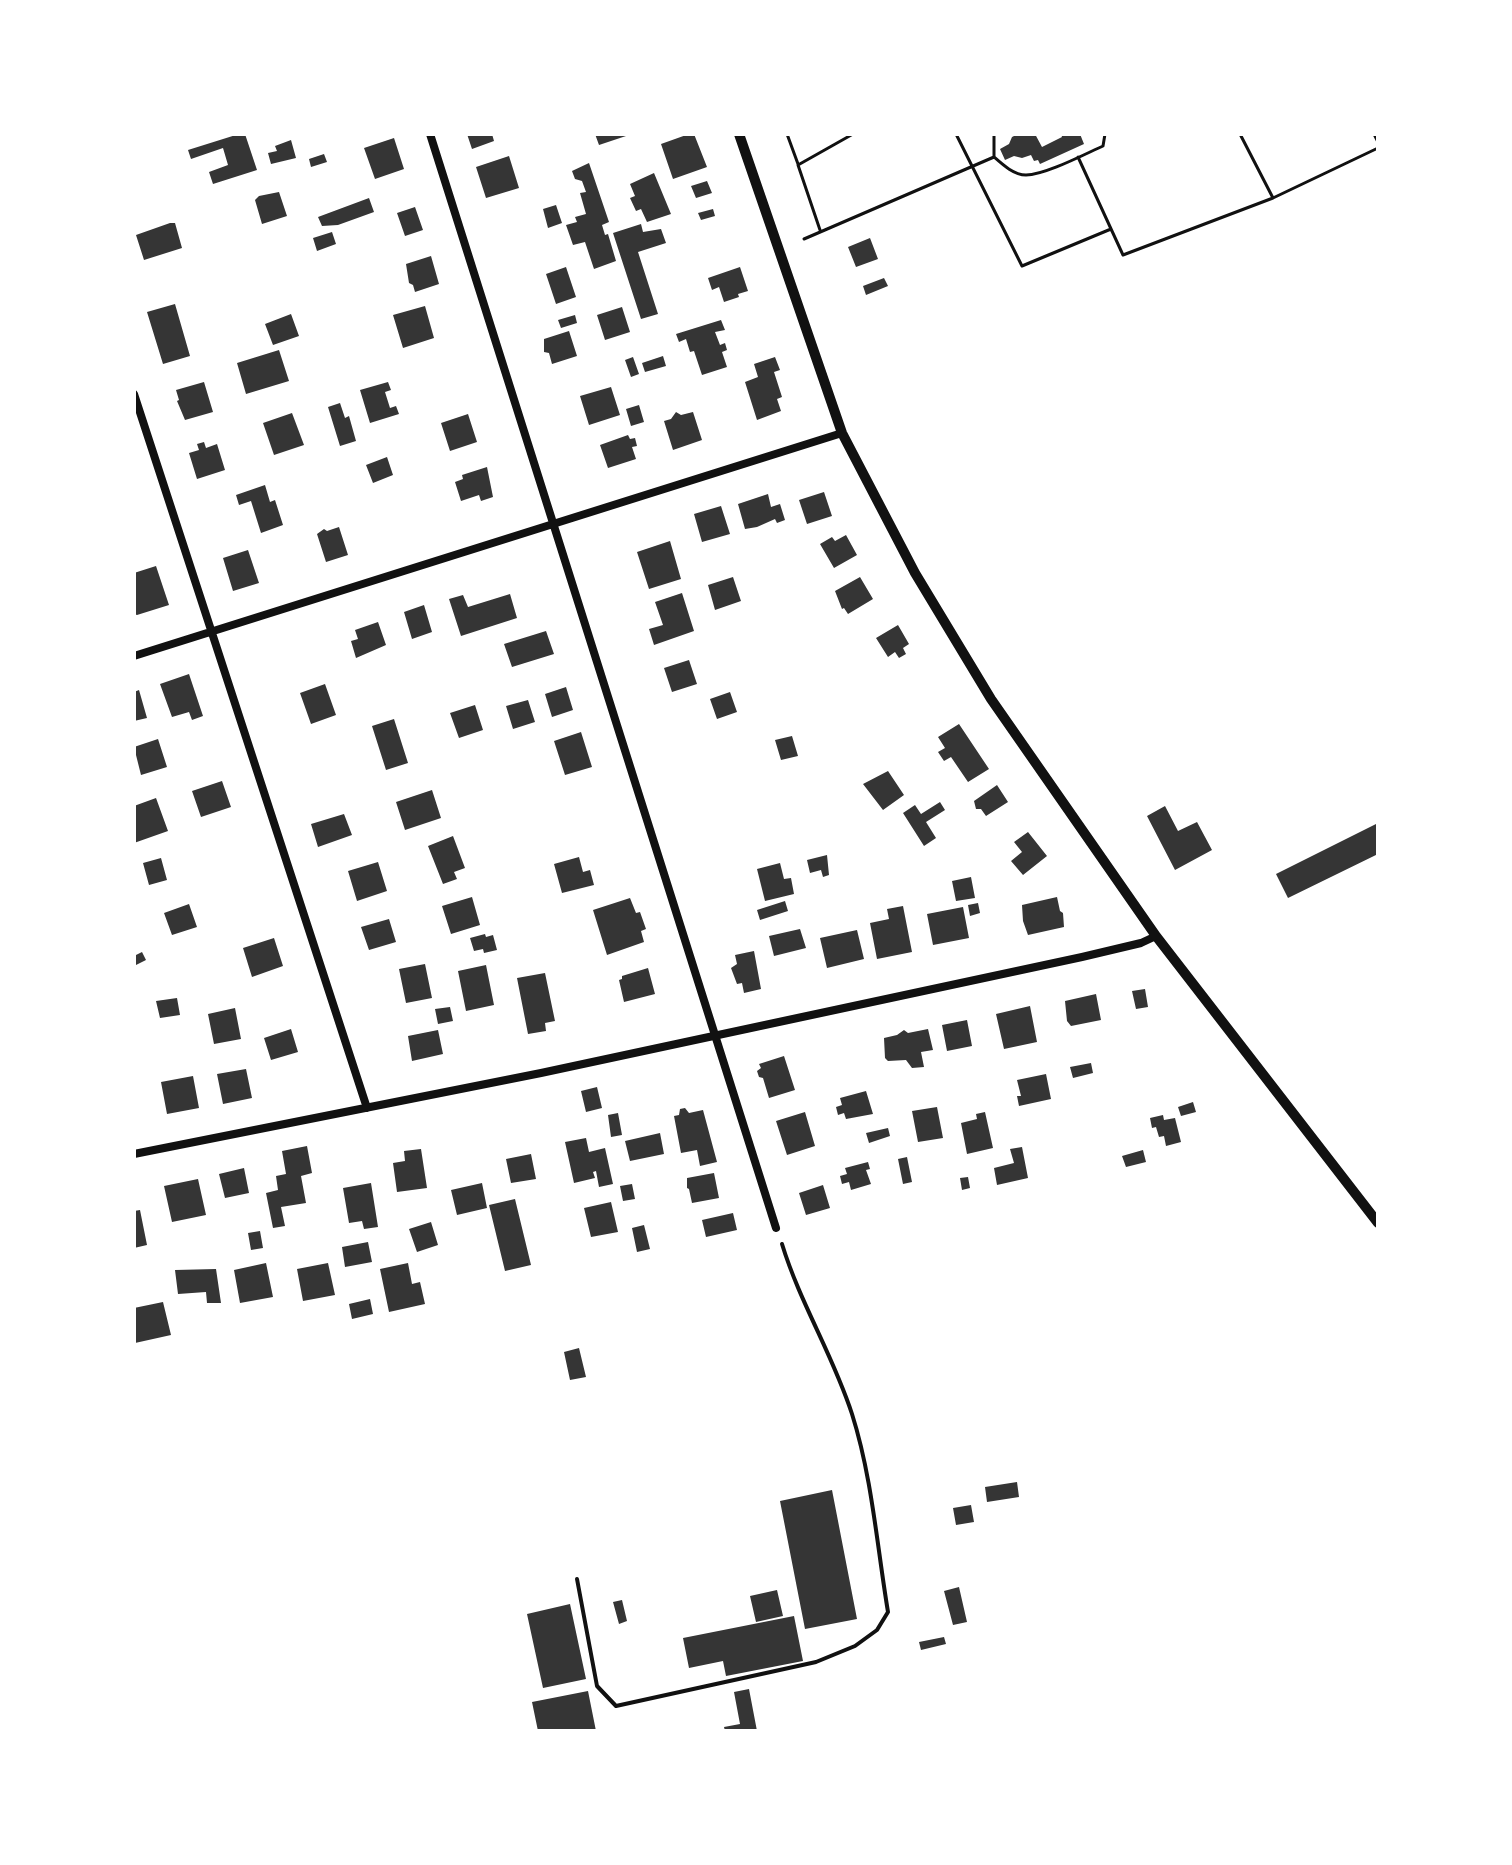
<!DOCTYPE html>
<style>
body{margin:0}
#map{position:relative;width:1512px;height:1865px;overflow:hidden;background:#fff;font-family:Montserrat,sans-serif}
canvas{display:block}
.frame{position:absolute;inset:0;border:136px solid #fff;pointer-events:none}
</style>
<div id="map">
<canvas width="1512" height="1865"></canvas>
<div class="frame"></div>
</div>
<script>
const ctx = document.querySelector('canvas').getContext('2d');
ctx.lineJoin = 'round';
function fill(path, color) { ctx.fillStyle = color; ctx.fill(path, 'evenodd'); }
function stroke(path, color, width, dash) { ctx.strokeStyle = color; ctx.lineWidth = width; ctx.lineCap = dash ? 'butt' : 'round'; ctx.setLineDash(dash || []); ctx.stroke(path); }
fill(new Path2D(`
 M239,134H245L257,170L213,184L209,172L228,165L223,148L191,159L188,150Z
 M467,134H492L494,141L472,149Z
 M595,134H629V135L599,145Z
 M689,134H694L707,167L673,179L661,144Z
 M1018,134H1035L1042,147L1062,137L1061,134H1080L1084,144L1040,164L1038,160L1034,161L1031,155L1022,158L1014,156L1005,160L1000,149L1009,144L1012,137Z
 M394,138L404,169L375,179L364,148Z
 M291,140L296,158L271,164L268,153L277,151L275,146Z
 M324,154L327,162L311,167L309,159Z
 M509,156L519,188L486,198L476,167Z
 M589,163L609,222L602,225L605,235L608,234L616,261L594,269L585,242L573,245L566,225L577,222L575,217L586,214L580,193L586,192L582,181L575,179L572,171Z
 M654,173L671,214L647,222L641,209L636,211L630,198L635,196L630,184Z
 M707,181L712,193L696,198L691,186Z
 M279,192L287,216L262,224L255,200L259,196Z
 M369,198L374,212L338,225L322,226L318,217Z
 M556,205L562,223L548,228L543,209Z
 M415,207L423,230L405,236L397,213Z
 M713,209L715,216L701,220L698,213Z
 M170,223H175L182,248L144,260L136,235Z
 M641,224L643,232L661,229L666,243L638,252L658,314L641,319L613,233Z
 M332,232L336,244L317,251L313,238Z
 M870,238L878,259L856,267L848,247Z
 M431,256L439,284L415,292L413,285L409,283L406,264Z
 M566,267L576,297L556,304L546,274Z
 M740,267L748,291L738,294L739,297L724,302L719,287L712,290L708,278Z
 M884,278L888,286L866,295L863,286Z
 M175,304L190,356L163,364L147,312Z
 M425,306L434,338L403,348L393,315Z
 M622,307L630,332L605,340L597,315Z
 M291,314L299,336L273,345L265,324Z
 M575,315L577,323L561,328L558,320Z
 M721,320L725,330L715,332L720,345L725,343L727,350L722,352L727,367L702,375L694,351L690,352L686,339L679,342L676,334Z
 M569,331L577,356L552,364L549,353L544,352V339Z
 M279,350L289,381L246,394L237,363Z
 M663,356L666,366L645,372L642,363Z
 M633,357L639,374L631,377L625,360Z
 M775,357L780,370L774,372L782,397L777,399L781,411L757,420L745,382L758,377L754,364Z
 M204,382L213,412L185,420L177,401L179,400L176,390Z
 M388,382L391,390L385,392L390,408L396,406L399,414L370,423L360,390Z
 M611,387L620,415L589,425L580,396Z
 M340,403L345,418L349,416L356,441L340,446L328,407Z
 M639,405L644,422L631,426L626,409Z
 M676,412L681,415L693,412L702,440L673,450L664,421L671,419Z
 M292,413L304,445L274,455L263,423Z
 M468,414L477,442L450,451L441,423Z
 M628,435L630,439L635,438L637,446L632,447L636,459L608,468L600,445Z
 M204,442L206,448L217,444L225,470L197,479L189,453L199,450L197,444Z
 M387,457L393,475L373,483L366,465Z
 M487,467L493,497L481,501L479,495L461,501L455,482L463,479L462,475Z
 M265,485L270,502L275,500L283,525L261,533L251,501L239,505L236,495Z
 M824,492L832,516L807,524L799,500Z
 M768,494L771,507L780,504L785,520L777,523L775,519L757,527L745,529L738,504Z
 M721,506L730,534L702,542L694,514Z
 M339,527L348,555L326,562L317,534L324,529L327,531Z
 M846,535L857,555L834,568L820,544L832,537L835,541Z
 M670,541L681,579L649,589L637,552Z
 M248,550L259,583L233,591L223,558Z
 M156,566L169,605L137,615L134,614V573Z
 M733,577L741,601L715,610L708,585Z
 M860,577L873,599L848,614L844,608L842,609L835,591Z
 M682,593L694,631L654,645L649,629L663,625L655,602Z
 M510,594L517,618L461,636L449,599L463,595L468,607Z
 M424,605L432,632L412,639L404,612Z
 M378,622L386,645L356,658L351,641L358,639L355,630Z
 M898,625L909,644L903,648L906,654L899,658L895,652L888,657L876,638Z
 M546,631L554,654L512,667L504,644Z
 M689,660L697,684L672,692L664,668Z
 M189,674L203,716L192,720L189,712L172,717L160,684Z
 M325,684L336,715L311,724L300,693Z
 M566,687L573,710L552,717L545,694Z
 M139,690L147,718L134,721V692Z
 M730,692L737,712L717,719L710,699Z
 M528,700L535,722L513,729L506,706Z
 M475,705L483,730L459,738L450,713Z
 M394,719L408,763L386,770L372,726Z
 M959,724L989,769L968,782L951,757L944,761L938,752L945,748L938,737Z
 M581,732L592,767L565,775L554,741Z
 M792,736L798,756L781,760L775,740Z
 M158,739L167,767L141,775L134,747Z
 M888,771L904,795L883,810L863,784Z
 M222,781L231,807L201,817L192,791Z
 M997,785L1008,802L986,816L981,809H976L974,801Z
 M432,790L441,818L405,830L396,802Z
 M156,798L168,831L134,843V806Z
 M940,802L945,810L926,822L936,838L924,846L903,813L915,805L921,814Z
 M1165,806L1178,831L1197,822L1212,850L1175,870L1147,816Z
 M344,814L352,835L318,847L311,824Z
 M1378,823V854L1288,898L1276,874Z
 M1028,832L1047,856L1023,875L1011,861L1022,852L1014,842Z
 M453,836L465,868L454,872L457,879L443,884L428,846Z
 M827,855L829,875L823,877L821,870L810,873L807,860Z
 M579,857L583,872L590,870L594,885L562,893L554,864Z
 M161,858L167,880L149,885L143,863Z
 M378,862L387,891L357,901L348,871Z
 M780,863L784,879L791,878L794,894L765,901L757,869Z
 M971,877L975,898L956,901L952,881Z
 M472,897L480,925L451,934L442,906Z
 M1057,897L1060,911L1063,913L1064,927L1028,935L1023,921L1022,905Z
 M630,898L636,913L640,912L646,929L641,931L644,942L607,955L593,910Z
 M785,901L788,911L760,920L757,910Z
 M978,903L980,913L970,916L968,905Z
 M189,904L197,927L172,935L164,913Z
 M903,906L912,952L877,959L870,923L889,919L887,909Z
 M963,907L969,938L933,945L927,914Z
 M389,919L396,942L369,950L361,927Z
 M800,929L806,948L774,956L769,936Z
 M857,930L864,959L827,968L820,938Z
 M485,934L486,937L493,935L497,950L484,953L483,949L474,951L470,938Z
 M274,938L283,966L252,977L243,948Z
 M754,951L761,989L744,993L742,983L737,984L731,968L737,964L735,955Z
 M142,952L146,960L134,966V956Z
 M425,964L432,998L406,1003L399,969Z
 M486,965L494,1005L466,1011L458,971Z
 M648,968L655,994L624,1002L619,980L622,979V976Z
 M545,973L555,1021L545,1023L546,1031L528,1034L517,978Z
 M1145,989L1148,1007L1136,1009L1132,991Z
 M1096,994L1101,1020L1071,1026L1067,1021L1065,1001Z
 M177,998L180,1015L160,1018L156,1001Z
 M1030,1006L1037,1042L1004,1049L996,1014Z
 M450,1007L453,1021L438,1024L435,1009Z
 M235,1008L241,1039L214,1044L208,1014Z
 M967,1020L972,1046L947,1051L942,1025Z
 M291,1029L298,1052L271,1060L264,1038Z
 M928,1029L933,1050L921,1052L924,1067L912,1068L906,1060L888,1061L885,1058L884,1038L897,1035L904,1030L908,1033Z
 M438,1030L443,1054L412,1061L408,1036Z
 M784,1056L795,1090L769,1098L763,1078L759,1077L757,1071L761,1068L759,1064Z
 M1091,1063L1093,1073L1073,1078L1070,1067Z
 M246,1069L252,1098L223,1104L217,1074Z
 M1046,1074L1051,1099L1019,1106L1017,1096H1021L1017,1080Z
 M193,1076L199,1108L167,1114L161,1082Z
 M597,1087L602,1108L586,1112L581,1091Z
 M866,1091L873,1114L846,1119L844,1113L838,1115L836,1107L842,1105L840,1098Z
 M1193,1102L1196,1112L1181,1116L1178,1107Z
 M937,1107L943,1138L918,1142L912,1111Z
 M685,1108L689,1113L703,1110L717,1162L700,1166L697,1150L681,1153L674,1116L679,1115L680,1109Z
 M805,1112L815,1146L787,1155L776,1121Z
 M985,1112L993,1148L967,1154L961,1123L977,1119L976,1114Z
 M618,1113L622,1135L611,1137L608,1115Z
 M1163,1115L1164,1120L1175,1118L1181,1142L1166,1146L1164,1136L1159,1137L1156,1127L1152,1128L1150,1118Z
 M888,1128L890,1136L869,1143L866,1133Z
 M660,1133L664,1154L630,1161L625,1141Z
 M586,1138L589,1152L605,1148L613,1184L599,1187L596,1171L593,1172L595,1178L574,1183L565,1142Z
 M307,1146L312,1173L301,1176L306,1203L281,1207L285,1226L273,1228L266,1193L278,1190L276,1176L286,1174L282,1151Z
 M1022,1147L1028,1178L997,1185L994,1168L1014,1163L1010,1149Z
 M421,1149L427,1188L397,1192L393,1163L405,1161L404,1151Z
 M1143,1150L1146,1162L1126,1167L1122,1156Z
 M531,1154L536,1179L511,1183L506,1159Z
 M907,1157L912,1182L903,1184L898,1159Z
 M868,1162L870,1169L866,1170L871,1184L851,1190L849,1182L842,1184L840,1176L847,1174L845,1168Z
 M244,1168L249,1193L225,1198L219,1174Z
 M714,1173L719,1198L692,1203L689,1189L687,1188V1178Z
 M968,1177L970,1188L962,1190L960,1178Z
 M198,1179L206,1215L172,1222L164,1186Z
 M371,1183L378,1227L364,1229L362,1221L349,1223L343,1188Z
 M482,1183L487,1208L457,1215L451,1190Z
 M632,1184L635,1199L623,1201L620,1186Z
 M823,1185L830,1208L806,1215L799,1193Z
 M515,1199L531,1265L505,1271L489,1205Z
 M611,1202L618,1232L591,1237L584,1208Z
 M140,1210L147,1245L134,1248V1211Z
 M733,1213L737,1230L706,1237L702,1220Z
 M431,1222L438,1245L417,1252L409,1229Z
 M644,1225L650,1249L637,1252L632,1228Z
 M260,1231L263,1248L251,1250L248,1233Z
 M368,1242L372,1262L345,1267L342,1247Z
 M266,1263L273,1297L240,1303L234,1270Z
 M328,1263L335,1295L303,1301L297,1269Z
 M408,1263L412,1284L420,1282L425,1304L389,1312L380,1269Z
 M216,1269L221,1303H207L206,1292L178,1294L175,1270Z
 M370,1299L373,1314L352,1319L349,1304Z
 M163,1302L171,1335L135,1343L134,1308Z
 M579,1348L586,1377L570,1380L564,1352Z
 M1017,1482L1019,1497L987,1502L985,1487Z
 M832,1490L857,1619L805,1629L780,1501Z
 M971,1505L974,1522L956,1525L953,1508Z
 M959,1587L967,1622L953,1625L944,1591Z
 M777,1590L783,1616L756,1622L750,1596Z
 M622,1600L627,1621L619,1624L613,1602Z
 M570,1604L586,1679L543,1688L527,1614Z
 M794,1616L803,1661L726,1676L723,1661L689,1668L683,1638Z
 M944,1637L946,1644L921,1650L919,1642Z
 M749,1689L757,1731H725L724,1727L740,1724L734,1692Z
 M588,1691L596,1731H538L532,1702Z`), '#353535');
stroke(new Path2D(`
 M787,134L798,164
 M956,134L1022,266L1111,229
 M994,134V157
 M1240,134L1273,198L1378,148
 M1374,134L1378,142
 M1078,157L1123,255L1273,198
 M820,230L798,165L853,134
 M804,239L994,157C1003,165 1014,175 1026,175C1045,175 1085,154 1103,146L1105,134`), '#111', 3);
stroke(new Path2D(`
 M577,1579L597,1686L616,1706L816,1662L855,1646L877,1630L888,1612C877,1546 872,1477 852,1414C833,1355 800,1303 782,1244`), '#111', 4);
stroke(new Path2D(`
 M430,134L776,1228
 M134,394L367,1108
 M134,656L842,433
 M134,1154L541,1073L1082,957L1141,943L1156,936`), '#111', 8);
stroke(new Path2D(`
 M739,134L842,433L915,573L991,699L1156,936L1378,1223`), '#111', 10);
</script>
